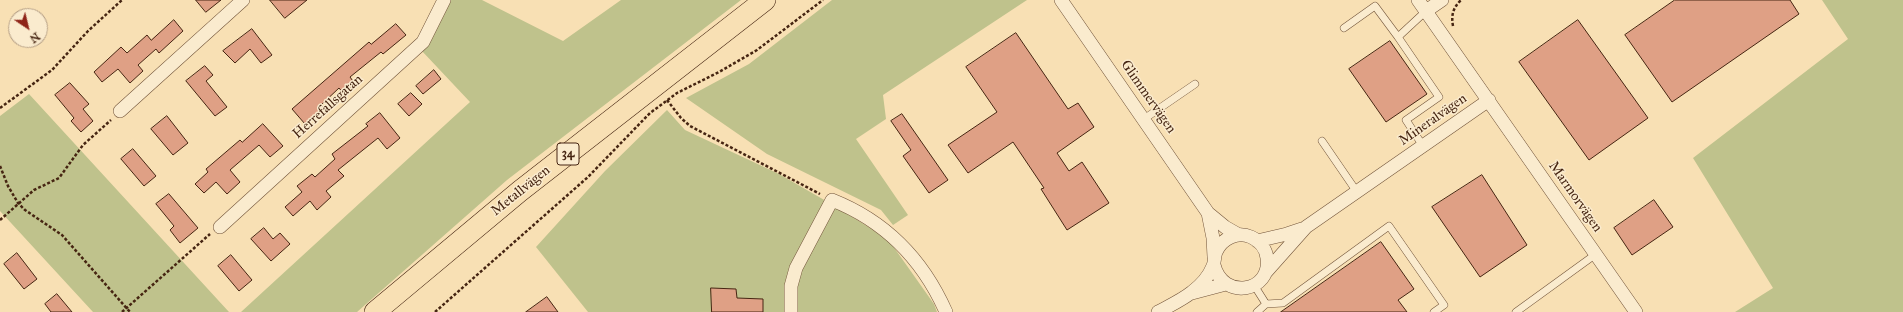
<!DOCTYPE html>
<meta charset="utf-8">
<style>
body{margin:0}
#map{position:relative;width:1903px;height:312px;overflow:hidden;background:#f8e0b4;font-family:"IM FELL Great Primer",serif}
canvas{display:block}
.north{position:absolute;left:8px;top:8px;width:40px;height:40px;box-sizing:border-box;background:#faebce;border:1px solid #b29c83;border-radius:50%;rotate:145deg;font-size:11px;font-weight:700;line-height:16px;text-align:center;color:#462512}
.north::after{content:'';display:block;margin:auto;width:14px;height:18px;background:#8f2418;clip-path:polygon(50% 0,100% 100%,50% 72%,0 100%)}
</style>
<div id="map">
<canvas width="1903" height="312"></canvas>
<div class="north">N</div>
</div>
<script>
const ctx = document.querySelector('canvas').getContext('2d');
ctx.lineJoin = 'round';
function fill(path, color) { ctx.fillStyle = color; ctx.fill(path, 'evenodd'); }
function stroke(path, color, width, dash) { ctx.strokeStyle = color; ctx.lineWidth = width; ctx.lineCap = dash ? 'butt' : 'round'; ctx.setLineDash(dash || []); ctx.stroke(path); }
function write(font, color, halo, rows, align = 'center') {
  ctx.font = font + ' "IM FELL Great Primer",serif'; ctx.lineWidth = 3; ctx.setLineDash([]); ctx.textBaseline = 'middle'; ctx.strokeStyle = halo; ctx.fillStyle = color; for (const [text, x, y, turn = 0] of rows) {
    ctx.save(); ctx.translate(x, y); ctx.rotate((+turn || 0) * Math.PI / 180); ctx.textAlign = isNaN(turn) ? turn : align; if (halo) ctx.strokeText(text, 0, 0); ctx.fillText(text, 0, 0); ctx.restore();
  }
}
fill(new Path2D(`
 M445,0H482L563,41L621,0H741L507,180L357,312H241L470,102L421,50Z
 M832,0H1027L883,95L886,119L856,139L908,215L893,225L881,210L767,154L686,98L749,64Z
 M1822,0H1903V312H1735L1773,288L1693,158L1848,39Z
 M29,94L229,312H93L0,211V116Z
 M667,110L685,130L779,174L833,205L888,239L934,304L937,312H588L536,247L605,171Z`), '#bfc28c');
const building = new Path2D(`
 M196,0H221L206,12Z
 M270,0H307L285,18Z
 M1675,0H1790L1799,14L1672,102L1625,35Z
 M174,20L183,31L159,53L156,49L138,65L143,71L130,83L118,69L102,82L94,72L121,47L127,53L147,35L151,40Z
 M1578,20L1648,118L1589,160L1519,62Z
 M396,24L406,35L383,54L381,52L350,77L355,84L344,94L339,88L321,105L324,108L305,124L292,109L369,42L371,44Z
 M252,29L272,55L261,63L250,49L235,63L223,51Z
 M1016,33L1068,109L1078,103L1094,127L1057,153L1069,171L1082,162L1109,203L1067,230L1041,189L1044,188L1013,142L968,173L948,145L997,112L966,67Z
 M1390,41L1427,94L1386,122L1349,69Z
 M205,66L213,75L206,81L227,107L215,116L186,81Z
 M434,70L441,79L423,94L416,86Z
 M70,83L89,104L83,109L93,121L81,132L71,121L74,118L55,95Z
 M411,93L422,104L409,116L398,104Z
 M380,113L400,138L387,149L378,138L338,170L344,176L326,191L331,197L317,210L310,201L293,216L285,207L302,192L297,186L312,174L315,177L335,159L332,154L368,126L366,124Z
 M902,114L948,180L929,193L903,156L911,150L891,121Z
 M167,116L188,143L173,155L151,129Z
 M263,124L283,146L270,157L259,145L230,170L240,182L227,194L216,182L204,193L195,184L208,172L206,169L240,140L242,142Z
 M133,149L156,176L144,186L121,159Z
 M1482,175L1527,245L1480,277L1432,207Z
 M169,194L198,228L180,243L170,230L174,226L156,204Z
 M1654,200L1673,227L1632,255L1614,228Z
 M264,228L273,239L280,233L290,244L271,261L251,239Z
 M1381,242L1414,289L1398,300L1407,312H1281Z
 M17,253L37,279L24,289L4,264Z
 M231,255L252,280L239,291L218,266Z
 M711,288L736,289L737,298L763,299V312H712Z
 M57,294L72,312H51L45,304Z
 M547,297L558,312H526Z`);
fill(building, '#dfa085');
stroke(building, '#462512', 1);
const lane = new Path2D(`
 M1344,28L1375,6L1398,37
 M1144,119L1195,84
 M1322,141L1357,192
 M1423,146L1406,120L1439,97L1398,37L1426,11
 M1254,285L1266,304
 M1257,312L1266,304L1283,303L1389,226L1444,305L1434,312
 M1516,312L1596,254`);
const street = new Path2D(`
 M1061,0L1208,213L1213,238L1214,257
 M1418,0L1636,312
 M1426,11L1442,0
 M120,111L243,0
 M1208,213L1225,227L1239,235
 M220,227L423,42L444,0
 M1257,241L1287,234L1302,229
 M1266,272L1306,227L1489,100
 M1192,293L1226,284
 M791,312V286L796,268L832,200C885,221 923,260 946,312
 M1158,312C1169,306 1182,300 1192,292C1200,286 1209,276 1213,266C1215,262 1214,256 1216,252C1222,238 1238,231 1251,237C1260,241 1266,249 1267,258C1272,292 1223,301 1214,265`);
const primary = new Path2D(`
 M375,312L520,191L765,0`);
stroke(lane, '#72543a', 8);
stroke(street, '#72543a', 14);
stroke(primary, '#462512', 22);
stroke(new Path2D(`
 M1453,26C1451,15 1453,8 1461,0
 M667,100L681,118L690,126L820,194
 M0,108L52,70L88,31L122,0
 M0,166L8,186L18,203L25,210L62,235L130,312
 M0,220L34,190L59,178L83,145L111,120
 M122,312L210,234
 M435,312L588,177L650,113L677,93L719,72L757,50L823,0`), '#462512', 2.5, [3, 2]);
stroke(lane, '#faebce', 7);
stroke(street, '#faebce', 13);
stroke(primary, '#f8e0b4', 21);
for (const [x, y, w] of [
 [568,154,22]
]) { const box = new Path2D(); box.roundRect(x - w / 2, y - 11, w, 22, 3); ctx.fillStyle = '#faebce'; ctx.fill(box); stroke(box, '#462512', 1); }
write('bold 13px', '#462512', null, [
 ["34",568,154]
]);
write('14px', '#462512', '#faebce', [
 ["Glimmervägen",1148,97,55],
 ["Herrefallsgatan",328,107,-42],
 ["Mineralvägen",1433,120,-35],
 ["Metallvägen",521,191,-39],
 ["Marmorvägen",1575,197,55]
]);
</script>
